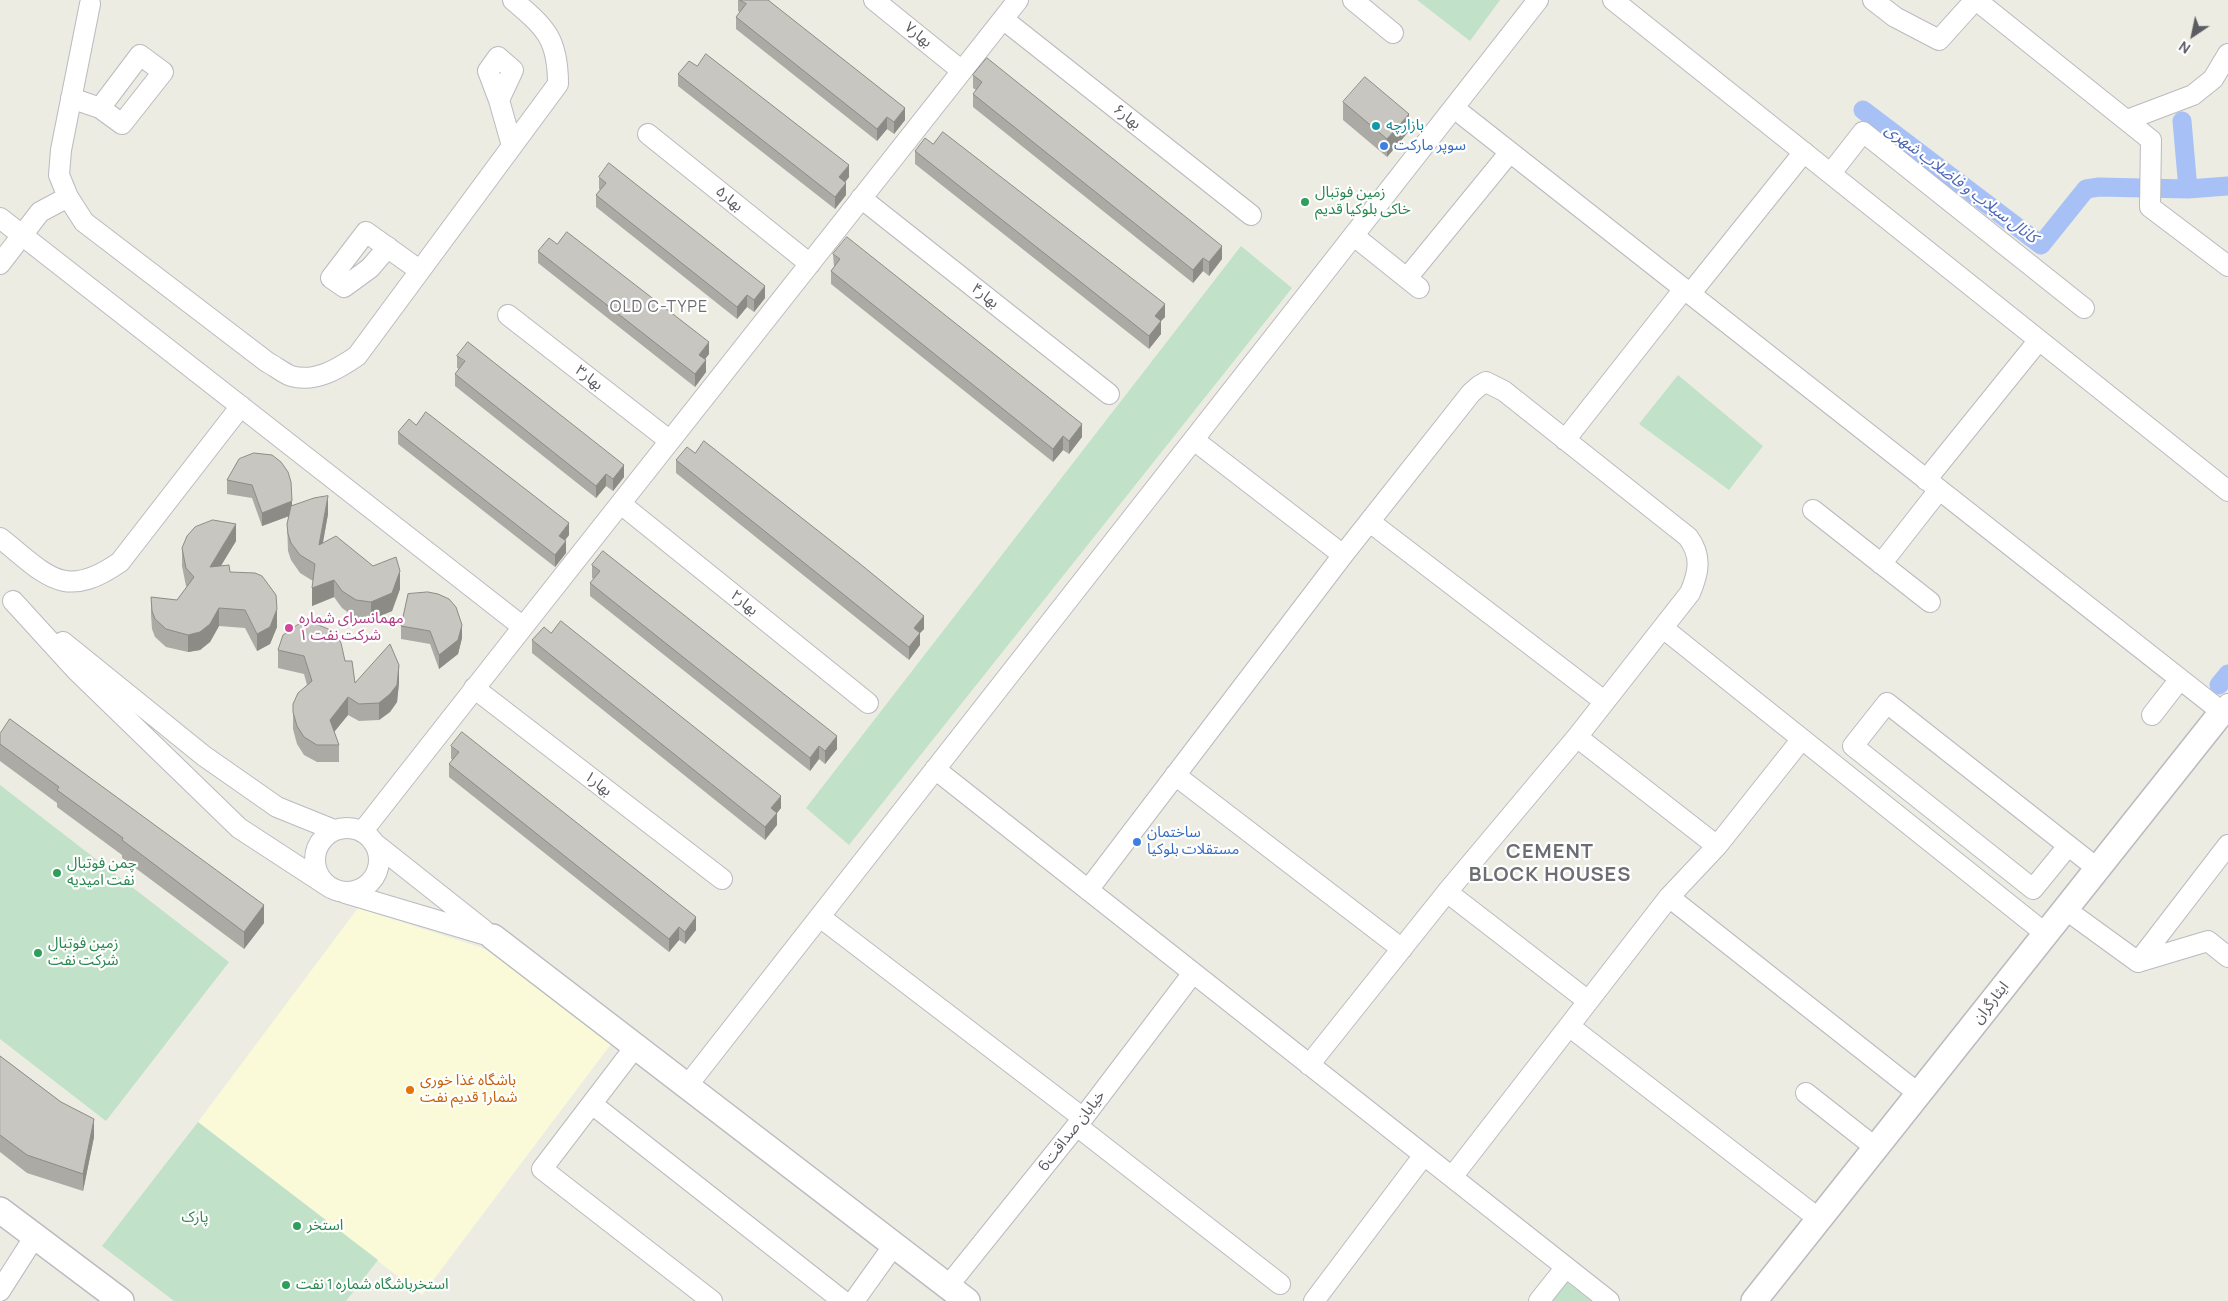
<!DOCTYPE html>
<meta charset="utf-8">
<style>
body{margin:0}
#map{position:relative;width:2228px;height:1301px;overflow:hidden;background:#ecece2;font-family:Manrope,sans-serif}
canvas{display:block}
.north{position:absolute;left:2168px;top:10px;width:50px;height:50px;-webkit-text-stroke:4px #fff;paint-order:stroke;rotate:214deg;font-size:14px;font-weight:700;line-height:20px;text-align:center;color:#5b5c62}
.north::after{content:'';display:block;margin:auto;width:18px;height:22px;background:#5b5c62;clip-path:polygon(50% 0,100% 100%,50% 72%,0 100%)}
</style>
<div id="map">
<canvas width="2228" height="1301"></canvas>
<div class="north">N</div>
</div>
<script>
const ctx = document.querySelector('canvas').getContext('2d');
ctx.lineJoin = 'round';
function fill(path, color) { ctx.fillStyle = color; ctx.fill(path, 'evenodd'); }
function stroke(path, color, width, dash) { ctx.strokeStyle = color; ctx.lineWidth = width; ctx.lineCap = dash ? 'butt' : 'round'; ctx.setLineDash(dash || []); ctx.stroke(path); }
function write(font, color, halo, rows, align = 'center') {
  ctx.font = font + ' Manrope,"Noto Sans Arabic",sans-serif'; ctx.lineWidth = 4.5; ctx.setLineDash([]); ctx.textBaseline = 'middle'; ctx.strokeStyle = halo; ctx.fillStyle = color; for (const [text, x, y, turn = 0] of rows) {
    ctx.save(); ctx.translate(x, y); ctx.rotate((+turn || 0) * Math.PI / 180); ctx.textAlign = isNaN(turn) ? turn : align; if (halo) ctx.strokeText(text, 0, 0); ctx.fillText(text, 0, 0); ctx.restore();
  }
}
fill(new Path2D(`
 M358,908L495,952L614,1040L422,1295L198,1122Z`), '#fafad9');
fill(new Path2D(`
 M1417,0H1500L1470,41Z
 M1241,246L1292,288L849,845L806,808Z
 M1678,375L1763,446L1729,490L1639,424Z
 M0,785L229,962L106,1121L0,1039Z
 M198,1122L378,1260L346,1301H174L102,1246Z
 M1563,1279L1592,1301H1546Z`), '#c1e2c9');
stroke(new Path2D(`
 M1863,110L2041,245L2086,189L2099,187L2188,189L2228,186
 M2182,121L2188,189
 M2219,685L2228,674`), '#a7c1f7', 19);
const minor = new Path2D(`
 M874,0L962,71
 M1353,0L1393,33
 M1613,0L2228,491
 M1873,0L1895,17L1939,40L1975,0
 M1976,0L2151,140L2150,207L2228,266
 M1003,19L1251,215
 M71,98L100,108L122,124L163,72L140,55L100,108
 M499,100L488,71L498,57L513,70L499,100L512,146
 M1454,108L2222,712L2228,704
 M2127,120L2193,95L2213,79L2228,54
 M648,134L810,264
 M1831,173L1863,132L2084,308
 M68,197L59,175L61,150L90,4
 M861,198L1109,394
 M0,218L523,627L362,832
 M1354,236L1419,288
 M388,247L370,268L344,287L331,278L366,232L419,270
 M0,264L40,212L68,197L84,222L267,362C275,366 283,373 291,376C315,383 338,369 357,356L558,84C558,39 546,28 513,0
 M1407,278L1510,152
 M1690,294L1804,152
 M508,315L670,441
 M1194,440L1343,555
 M1565,440L1684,289
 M1926,480L2039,340
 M621,504L868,703
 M1813,510L1930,602
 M1370,522L1604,701
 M0,538C46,574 63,602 120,562L241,406
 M1881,564L1939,490
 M13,601L76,670L239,828L331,888
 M523,627L1018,0
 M1663,628L2046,934
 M63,642L204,756L277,807L334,830
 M474,688L722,879
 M2152,715L2180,679
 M1577,737L1717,846
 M935,769L1609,1301
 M1175,775L1402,949
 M315 860a32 32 0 1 1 64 0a32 32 0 1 1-64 0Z
 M373,842L484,930
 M2068,846L2033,889L1853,746L1887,703L2098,869
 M1088,890L1343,555L1471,393L1479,386L1486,382L1504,391L1688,537C1702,556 1699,572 1690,593L1577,737L1447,892L1309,1065
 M1447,892L1588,1001
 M345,893L493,937
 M1669,897L1919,1094
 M2065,909L2138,962
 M820,917L1083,1118
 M2138,962L2228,845
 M2138,962L2208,941L2228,957
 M1569,1026L1819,1219
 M635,1047L542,1169L712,1301
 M687,1086L1538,0
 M1806,1093L1876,1148
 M592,1104L843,1301
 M1077,1126L1280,1284
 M1452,1177L1669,897L1717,846L1801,740
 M948,1286L1083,1118L1193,973
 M0,1291L35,1236
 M854,1301L894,1245
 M1314,1301L1424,1155
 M1539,1301L1566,1267`);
const tertiary = new Path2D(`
 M493,937L967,1301
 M0,1210L121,1301
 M1754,1301L2222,712`);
stroke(minor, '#babac0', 22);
stroke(tertiary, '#babac0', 28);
stroke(minor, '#fff', 20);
stroke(tertiary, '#fff', 25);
fill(new Path2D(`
 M738,0H768L905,120L894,134L887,129L877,141L736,29V17L740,12L738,11Z
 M678,74L849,177L845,182L846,195L835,209L678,86Z
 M973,75L1222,259L1209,276L1203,271L1193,283L973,107V94L976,90L973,88Z
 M1343,102L1409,131L1387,157L1343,120Z
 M933,144L1165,317L1161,321V334L1149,349L915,164V151Z
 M599,177L765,298L754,312L747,307L737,319L596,207V195L600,190L599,189Z
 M538,251L709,354L705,359L706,372L695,387L538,263Z
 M833,254L1082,437L1069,454L1063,450L1053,462L831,284V271L834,267Z
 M457,356L624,477L613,491L606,486L596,498L455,386V374L459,369L457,368Z
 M416,425L569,535L565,540L566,553L555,567L398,444V432Z
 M239,459L292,505L328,514L323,543L400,589L392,611L371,620L356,618L342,608L334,597L312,606L313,581L300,573L291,560L288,551L287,524L289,516L262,526L252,498L227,494V480Z
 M676,460L924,629L920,633V645L909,660L676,473Z
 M236,541L221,565L230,572L277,627L270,644L257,651L245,628L219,626L210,642L200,650L188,652L166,647L155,637L152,629L151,615V597L177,600L187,587L186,586L182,566V548Z
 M592,565L837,749L825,764L819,759L810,771L590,596V583L594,579L592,578Z
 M408,594L462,638L458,654L439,669L430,644L401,639V626Z
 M532,640L781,808L777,813V825L765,840L532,653Z
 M278,650L345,661L355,683H399L397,702L390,712L379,720L359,721L348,715L334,732L339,745V762H317L304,755L297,744L293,729V704L307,685L304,674L278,668Z
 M0,734L264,923L244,949L122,858V855L57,807V803L0,761Z
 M451,746L696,930L685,944L679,940L669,952L449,777V764L453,760L451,759Z
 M0,1056L61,1102L94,1137L83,1191L27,1173L0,1152Z`), '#acaaa5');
fill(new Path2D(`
 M905,108V120L894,134V122Z
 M1409,114V131L1387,157V139Z
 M887,117V129L877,141V129Z
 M849,165V177L839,190V177Z
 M846,183V195L835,209V197Z
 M1222,246V259L1209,276V262Z
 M1203,258V271L1193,283V270Z
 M765,286V298L754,312V300Z
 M747,295V307L737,319V307Z
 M1165,304V317L1161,321V334L1149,349V336L1155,316Z
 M709,342V354L699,367V355Z
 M706,360V372L695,387V374Z
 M1082,424V437L1069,454V441Z
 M1063,436V450L1053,462V449Z
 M624,465V477L613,491V479Z
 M606,474V486L596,498V486Z
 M328,496V514L319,563V545Z
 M292,501V515L262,526V513Z
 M569,523V535L559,548V536Z
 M236,524V541L210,584V567Z
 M566,541V553L555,567V555Z
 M400,571V589L392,611L371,620V602Z
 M334,580V597L312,606V588Z
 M219,608V626L210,642L200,650L188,652V635Z
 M277,609V627L270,644L257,651V634Z
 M924,616V629L920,633V645L909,660V647L914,628Z
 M462,625V638L458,654L439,669V655Z
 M399,665V683L397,702L390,712L379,720V703Z
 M348,697V715L330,737V720Z
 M837,736V749L825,764V751Z
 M819,746V759L810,771V758Z
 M781,796V808L777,813V825L765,840V827L771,808Z
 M264,905V923L244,949V932Z
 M696,917V930L685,944V932Z
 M679,927V940L669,952V939Z
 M94,1119V1137L83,1191V1174Z`), '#8c8b86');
const building = new Path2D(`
 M740,0H768L905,108L894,122L887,117L877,129L736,17L746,4Z
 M706,54L849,165L839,177L846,183L835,197L678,74L689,61L697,66Z
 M987,58L1222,246L1209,262L1203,258L1193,270L973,94L982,82L973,75Z
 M1365,77L1409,114L1387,139L1343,102Z
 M943,132L1165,304L1155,316L1161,321L1149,336L915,151L925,138L933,144Z
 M609,163L765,286L754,300L747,295L737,307L596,195L606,183L599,177Z
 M567,232L709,342L699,355L706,360L695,374L538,251L549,238L557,244Z
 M847,237L1082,424L1069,441L1063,436L1053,449L831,271L840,259L833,254Z
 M468,342L624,465L613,479L606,474L596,486L455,374L465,361L457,356Z
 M426,412L569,523L559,536L566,541L555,555L398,432L409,419L416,425Z
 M704,441L859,563L924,616L914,628L920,633L909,647L676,460L687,447L695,453Z
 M254,453L272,455L281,462L288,472L291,482L292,501L262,513L252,485L227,480L239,459Z
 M328,496L319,545L336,536L373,566L396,557L400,571L392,593L371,602L356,600L342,591L334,580L312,588L315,564L300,555L291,543L288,534L287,524L291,506L314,498Z
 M213,520L236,524L210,567L229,565L230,572L255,573L262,576L276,595L277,609L270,627L257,634L245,610L219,608L210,624L200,632L188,635L166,629L155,619L152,611L151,597L177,600L194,577L186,568L182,548L187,536L195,527Z
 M603,551L837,736L825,751L819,746L810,758L590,583L600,571L592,565Z
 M428,592L438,594L449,599L456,607L462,625L458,640L439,655L430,631L401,626L408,594Z
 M561,621L781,796L771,808L777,813L765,827L532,640L544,627L551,633Z
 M311,622L333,631L341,643L345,661H352L355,683L390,644L399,665L397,685L390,694L379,703L359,704L348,697L330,720L339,745H317L304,737L297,726L293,712V704L298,693L312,681L304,656L278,650L283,635L297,625Z
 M10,719L264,905L244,932L122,840L123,838L57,790L59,787L0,744V734Z
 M462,732L696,917L685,932L679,927L669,939L449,764L459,752L451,746Z
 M0,1056L61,1102L94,1119L83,1174L27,1155L0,1135Z`);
fill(building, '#c8c6c0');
stroke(building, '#8c8b86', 1);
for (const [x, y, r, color] of [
 [1376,126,5,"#0f9aa8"],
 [1384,146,5,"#3f7fe0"],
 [1305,202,5,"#2e9e5b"],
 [289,628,5,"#d1479c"],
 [1137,842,5,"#3f7fe0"],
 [57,873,5,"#2e9e5b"],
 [38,953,5,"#2e9e5b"],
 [410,1090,5,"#e8710a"],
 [297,1226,5,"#2e9e5b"],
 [286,1285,5,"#2e9e5b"]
]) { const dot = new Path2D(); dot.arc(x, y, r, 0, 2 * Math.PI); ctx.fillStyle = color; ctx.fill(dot); stroke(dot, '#fff', 2); }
write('15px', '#5b5c62', '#fff', [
 ["بهار۷",918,35,39],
 ["بهار۶",1127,117,38],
 ["بهار۵",729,199,39],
 ["بهار۴",985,296,38],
 ["بهار۳",589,378,38],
 ["بهار۲",744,603,39],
 ["بهار۱",598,784,38],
 ["ایثارگران",1991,1003,-52],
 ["خیابان صداقت6",1072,1131,-52]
]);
write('15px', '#0d838f', '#fff', [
 ["بازارچه",1386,126]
], 'left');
write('15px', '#366cbe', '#fff', [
 ["سوپر مارکت",1394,146],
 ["ساختمان",1147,833],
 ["مستقلات بلوکیا",1147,850]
], 'left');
write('15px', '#27864d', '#fff', [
 ["زمین فوتبال",1315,193],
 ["خاکی بلوکیا قدیم",1315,210],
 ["چمن فوتبال",67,864],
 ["نفت امیدیه",67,881],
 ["زمین فوتبال",48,944],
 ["شرکت نفت",48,961],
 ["استخر",307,1226],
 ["استخرباشگاه شماره 1 نفت",296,1285]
], 'left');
write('15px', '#b23c85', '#fff', [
 ["مهمانسرای شماره",299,619],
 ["۱ شرکت نفت",299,636]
], 'left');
write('15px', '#c56008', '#fff', [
 ["باشگاه غذا خوری",420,1081],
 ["شمار1 قدیم نفت",420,1098]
], 'left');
write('15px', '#3c804f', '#fff', [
 ["پارک",195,1218]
]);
write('italic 16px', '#4d67b8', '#fff', [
 ["کانال سیلاب و فاضلاب شهری",1961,184,37]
]);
ctx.letterSpacing = '1px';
write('16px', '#6c6e74', '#fff', [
 ["OLD C-TYPE",659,308]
]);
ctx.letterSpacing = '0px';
ctx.letterSpacing = '1px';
write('bold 20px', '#6c6e74', '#fff', [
 ["CEMENT",1550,852],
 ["BLOCK HOUSES",1550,875]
]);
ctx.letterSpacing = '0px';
</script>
